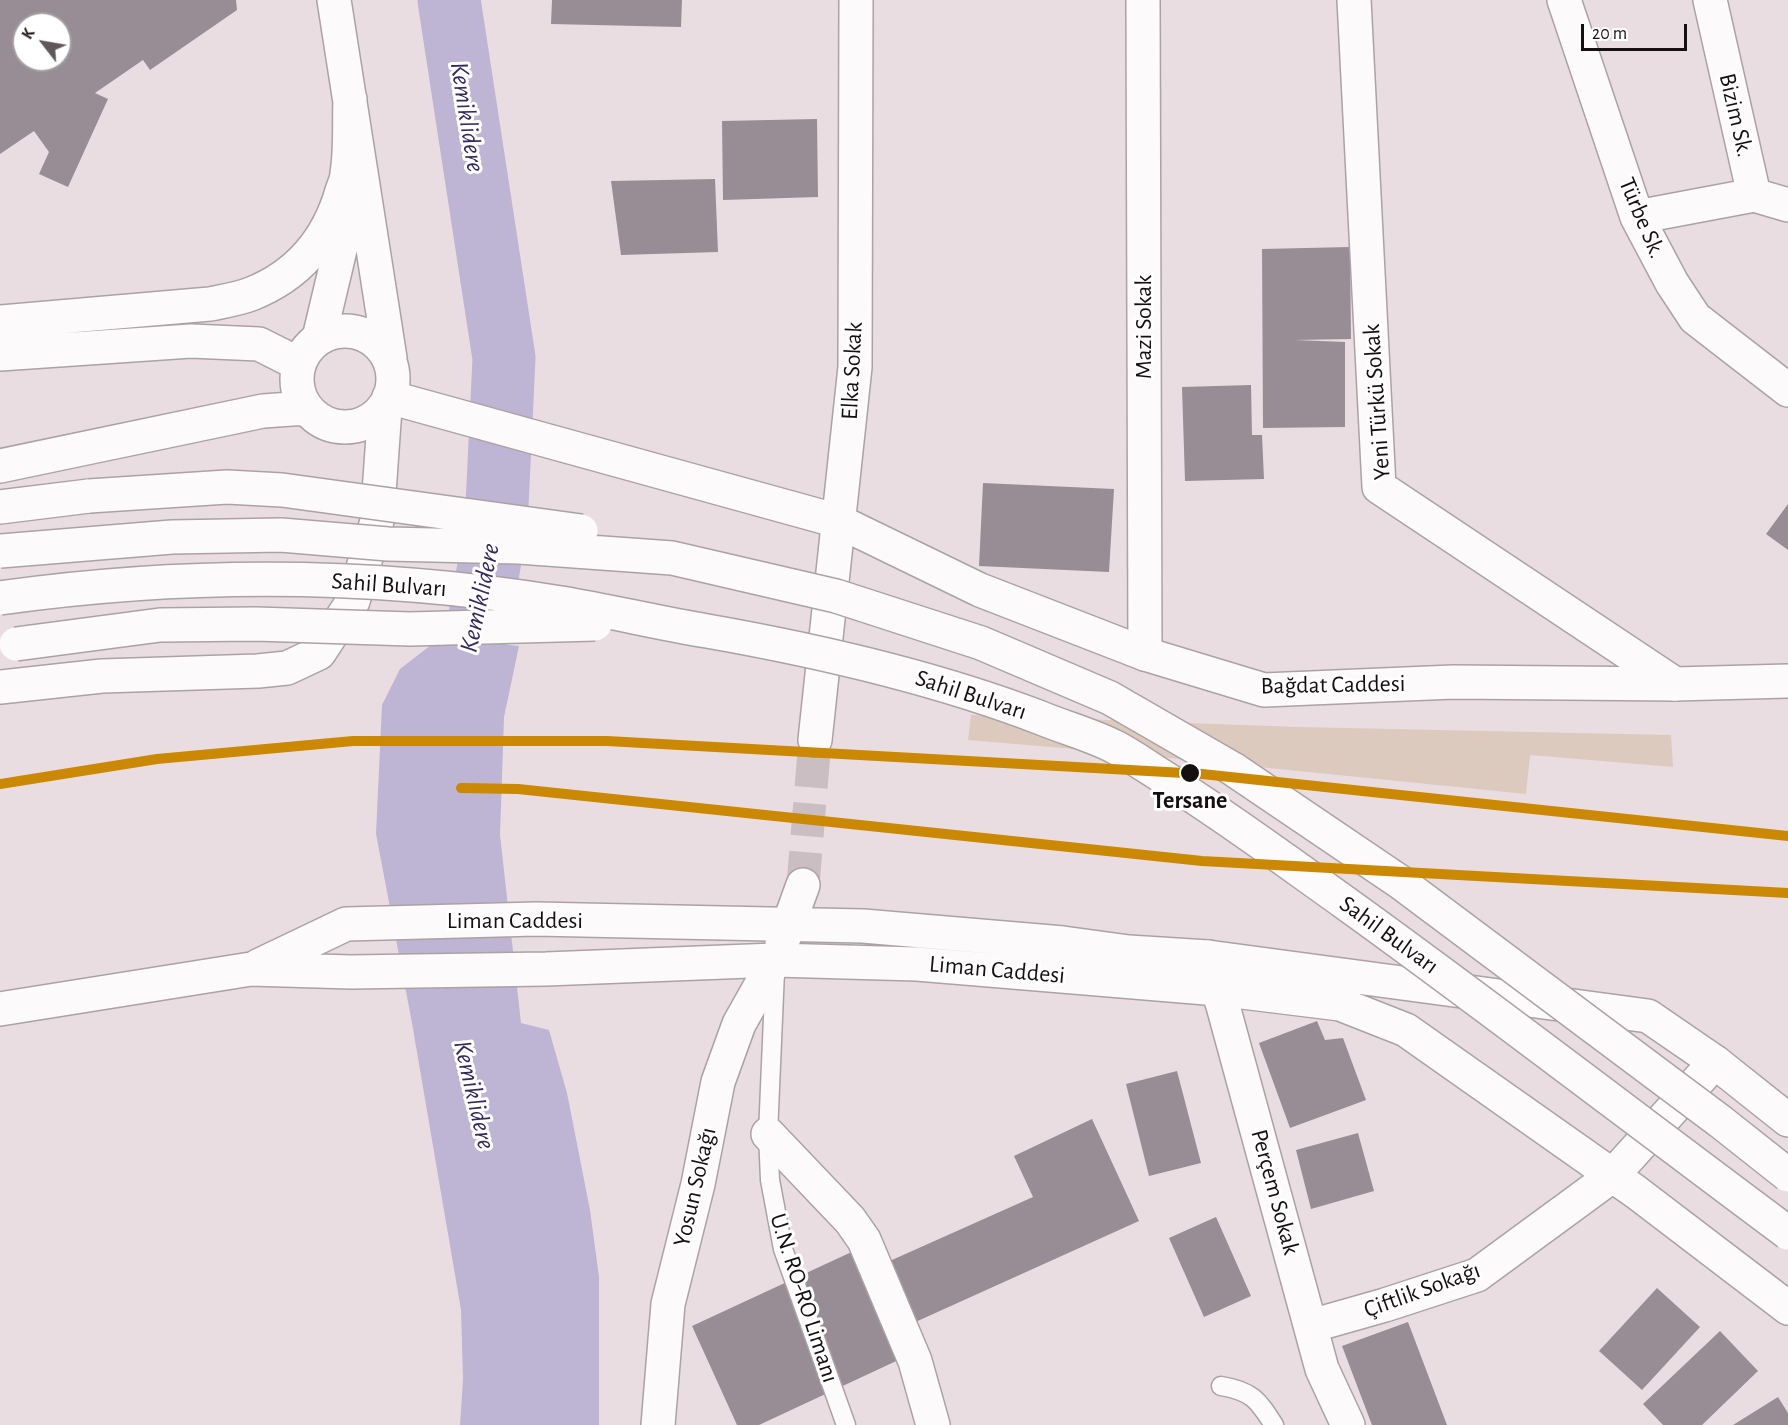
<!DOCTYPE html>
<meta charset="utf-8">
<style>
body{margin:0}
#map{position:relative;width:1788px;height:1425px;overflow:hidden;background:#eadde1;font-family:"Alegreya Sans",sans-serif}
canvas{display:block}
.north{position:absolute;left:12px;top:12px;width:60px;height:60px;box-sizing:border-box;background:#fff;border:2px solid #a29fa0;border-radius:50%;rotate:301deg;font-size:16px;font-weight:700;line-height:24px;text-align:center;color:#160f11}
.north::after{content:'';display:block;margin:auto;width:21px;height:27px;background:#60575a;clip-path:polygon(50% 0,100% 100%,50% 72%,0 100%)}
.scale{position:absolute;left:1581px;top:24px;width:106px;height:27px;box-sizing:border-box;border:3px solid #160f11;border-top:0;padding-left:8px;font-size:18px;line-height:21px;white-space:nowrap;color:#160f11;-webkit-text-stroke:4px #fff;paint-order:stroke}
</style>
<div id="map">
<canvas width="1788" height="1425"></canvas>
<div class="north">K</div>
<div class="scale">20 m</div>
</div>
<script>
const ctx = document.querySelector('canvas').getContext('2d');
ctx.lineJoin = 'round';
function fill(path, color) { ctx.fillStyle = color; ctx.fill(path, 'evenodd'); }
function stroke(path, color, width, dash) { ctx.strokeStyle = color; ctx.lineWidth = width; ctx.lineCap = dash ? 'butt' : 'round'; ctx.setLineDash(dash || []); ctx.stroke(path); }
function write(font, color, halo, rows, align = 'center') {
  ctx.font = font + ' "Alegreya Sans",sans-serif'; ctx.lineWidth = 6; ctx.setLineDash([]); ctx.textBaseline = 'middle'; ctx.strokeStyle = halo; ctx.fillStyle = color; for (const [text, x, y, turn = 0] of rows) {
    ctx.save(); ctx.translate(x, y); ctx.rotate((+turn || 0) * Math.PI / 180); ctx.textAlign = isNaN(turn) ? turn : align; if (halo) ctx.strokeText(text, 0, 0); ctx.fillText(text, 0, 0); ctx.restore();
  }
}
fill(new Path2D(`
 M971,715L1299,727L1671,735L1673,767L1530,755L1526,794L1110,752L968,740Z`), '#dccabf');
fill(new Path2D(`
 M440,638L519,646L504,717L500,835L521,1023L549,1030L567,1093L590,1210L599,1277V1425H460L463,1379L461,1310L412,1023L376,834L382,705L400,669Z`), '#beb4d4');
stroke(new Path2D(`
 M448,689L473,654L496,527L504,358L449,0`), '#beb4d4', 63);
fill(new Path2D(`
 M0,0H236L237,10L150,70L143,60L95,93L108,99L68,187L39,174L49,152L34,131L0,154ZM24,24H60V60H24Z
 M552,0H682L681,27L551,24Z
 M817,119L818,197L723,200L722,121Z
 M715,179L718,252L621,255L611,181Z
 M1350,247L1351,339L1295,340L1345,342V427L1263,428L1262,249Z
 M1251,385L1252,435H1262L1264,479L1185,481L1182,387Z
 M983,483L1114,489L1109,572L979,566Z
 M1788,504V550L1766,534Z
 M1317,1021L1325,1040L1343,1038L1366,1100L1290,1128L1259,1043Z
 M1177,1071L1201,1163L1149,1176L1126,1084Z
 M1092,1119L1139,1221L911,1324L883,1264L1033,1197L1014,1156Z
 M1358,1133L1374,1191L1311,1209L1296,1150Z
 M1216,1217L1251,1296L1204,1317L1169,1238Z
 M858,1249L907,1356L759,1425H737L692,1326Z
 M1657,1288L1700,1327L1642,1390L1599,1351Z
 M1408,1322L1447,1425H1372L1342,1346Z
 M1720,1331L1758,1371L1702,1425H1663L1643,1404Z
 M1778,1397L1788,1413V1425H1733Z`), '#988d94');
stroke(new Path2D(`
 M803,885L815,740`), '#cabec2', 33, [33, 16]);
const service = new Path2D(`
 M775,971L768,1134L770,1180L783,1249L846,1425
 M1221,1386C1252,1391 1258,1400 1274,1425`);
const minor = new Path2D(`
 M1143,0L1145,654
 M1354,0L1379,487L1675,684
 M1564,0L1637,217L1672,283L1695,318L1788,390
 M1710,0L1754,195L1788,205
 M1637,217L1754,195
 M1210,965L1223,1006L1322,1369L1348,1425
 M768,1134L850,1220L864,1240L915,1361L933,1425
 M1311,1326L1385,1305L1477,1275L1612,1176L1715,1062
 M658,1425L668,1304L698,1184L718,1082L739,1024L775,960`);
const tertiary = new Path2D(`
 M334,0L390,358
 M0,322L210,304C224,301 238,299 251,294C299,275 328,240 342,191C344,185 347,179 347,173C351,149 349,123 350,99
 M297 379a48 48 0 1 1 96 0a48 48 0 1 1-96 0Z
 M319,338L350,208
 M0,354L191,341L259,344L299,364
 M389,397L838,521L980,590L1145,654L1264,690L1453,682L1675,684L1788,681
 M0,466L263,411L306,408
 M815,740L855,367L856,0
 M782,943L803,885
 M258,966L346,924L536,919L863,926L1063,943L1129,952L1208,957
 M0,1009L251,969L351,972L546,969L775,960L917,964L1218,989`);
const trunk = new Path2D(`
 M0,507L89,496
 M0,687L102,676L258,671L287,668L319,653L353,601L377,521L385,408
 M1208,957L1648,1016L1715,1062L1788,1120
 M1218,989L1340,1004L1406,1030L1636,1192L1788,1308`);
stroke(service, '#aba2a4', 21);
stroke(minor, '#aba2a4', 36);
stroke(tertiary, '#aba2a4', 36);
stroke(trunk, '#aba2a4', 36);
stroke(service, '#fcfafa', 18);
stroke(minor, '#fcfafa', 33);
stroke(tertiary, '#fcfafa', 33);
stroke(trunk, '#fcfafa', 33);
const trunkBridge = new Path2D(`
 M89,496L227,487L282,490L581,531
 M0,551L172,537L281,535L388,544L519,547L672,558L836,596L981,643L1110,698L1233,769L1400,882L1721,1122L1788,1175
 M0,598C186,572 376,573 561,603C610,611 658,623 707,631C821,651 934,677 1041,718C1065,728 1092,735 1115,747C1132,756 1149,768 1165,778C1227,817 1285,860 1344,902C1494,1010 1640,1123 1788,1233
 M16,644L160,625L256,624L410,629L595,624`);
stroke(trunkBridge, '#aba2a4', 36, []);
stroke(trunkBridge, '#fcfafa', 33);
stroke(new Path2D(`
 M0,784L157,759L353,741H607L1202,774L1788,836
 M461,788L518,789L1202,861L1788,893`), '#ca8803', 10);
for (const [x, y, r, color] of [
 [1190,773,10,"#160f11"]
]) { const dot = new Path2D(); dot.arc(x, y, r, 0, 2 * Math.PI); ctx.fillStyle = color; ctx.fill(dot); stroke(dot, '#fff', 2); }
write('24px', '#160f11', '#fff', [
 ["Bizim Sk.",1736,115,77],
 ["Türbe Sk.",1642,218,67],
 ["Mazi Sokak",1144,327,-90],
 ["Elka Sokak",852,371,-87],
 ["Yeni Türkü Sokak",1377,402,-94],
 ["Sahil Bulvarı",389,585,4],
 ["Bağdat Caddesi",1333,685,-1],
 ["Sahil Bulvarı",971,695,18],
 ["Liman Caddesi",515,921],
 ["Sahil Bulvarı",1389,935,36],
 ["Liman Caddesi",997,970,5],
 ["Yosun Sokağı",695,1187,-77],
 ["Perçem Sokak",1275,1192,75],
 ["Çiftlik Sokağı",1422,1290,-20],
 ["U.N. RO-RO Limanı",804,1298,72]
]);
write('bold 24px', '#160f11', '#fff', [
 ["Tersane",1190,801]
]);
write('italic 26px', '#36285d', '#fff', [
 ["Kemiklidere",467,117,81],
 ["Kemiklidere",480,598,-78],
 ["Kemiklidere",474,1095,77]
]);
</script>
